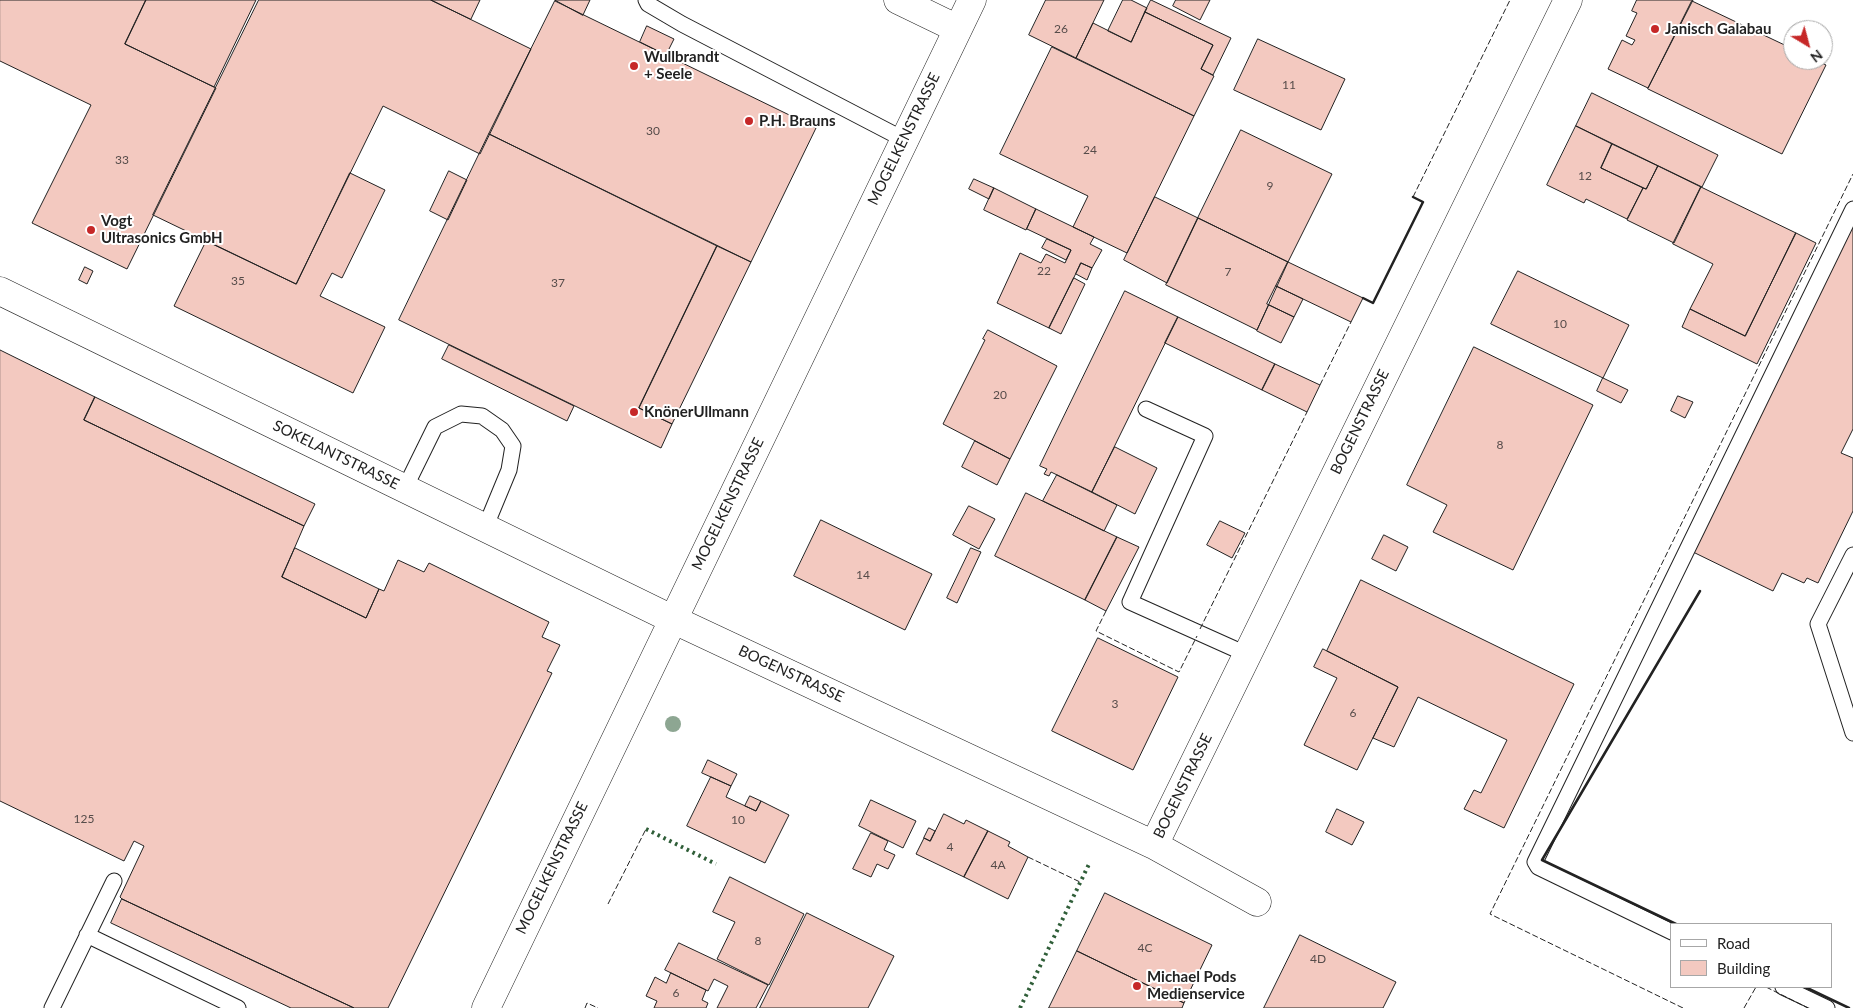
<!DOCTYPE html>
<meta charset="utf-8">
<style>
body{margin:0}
#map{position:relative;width:1853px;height:1008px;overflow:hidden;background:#fff;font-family:Lato,sans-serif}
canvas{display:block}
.legend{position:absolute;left:1670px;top:923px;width:162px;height:65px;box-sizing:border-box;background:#fff;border:1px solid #a7a7a7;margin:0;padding:6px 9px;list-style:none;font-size:15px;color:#222}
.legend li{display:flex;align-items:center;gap:10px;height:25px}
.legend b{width:25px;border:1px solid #a7a7a7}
.north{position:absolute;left:1783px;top:20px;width:50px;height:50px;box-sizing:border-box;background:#fff;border:1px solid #a7a7a7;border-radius:50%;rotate:143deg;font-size:14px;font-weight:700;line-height:20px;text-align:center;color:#222}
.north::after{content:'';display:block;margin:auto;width:18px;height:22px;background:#c62828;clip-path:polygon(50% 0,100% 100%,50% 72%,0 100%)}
</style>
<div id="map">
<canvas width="1853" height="1008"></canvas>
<ul class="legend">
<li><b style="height:6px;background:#fff"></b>Road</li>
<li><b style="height:14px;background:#f3c9c0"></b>Building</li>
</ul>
<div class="north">N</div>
</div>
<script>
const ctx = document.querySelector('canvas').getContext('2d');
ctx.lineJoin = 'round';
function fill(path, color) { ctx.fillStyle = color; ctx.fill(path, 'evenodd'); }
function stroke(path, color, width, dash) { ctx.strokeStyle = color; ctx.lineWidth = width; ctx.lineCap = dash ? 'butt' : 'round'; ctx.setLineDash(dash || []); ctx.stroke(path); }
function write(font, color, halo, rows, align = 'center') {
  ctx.font = font + ' Lato,sans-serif'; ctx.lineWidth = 4; ctx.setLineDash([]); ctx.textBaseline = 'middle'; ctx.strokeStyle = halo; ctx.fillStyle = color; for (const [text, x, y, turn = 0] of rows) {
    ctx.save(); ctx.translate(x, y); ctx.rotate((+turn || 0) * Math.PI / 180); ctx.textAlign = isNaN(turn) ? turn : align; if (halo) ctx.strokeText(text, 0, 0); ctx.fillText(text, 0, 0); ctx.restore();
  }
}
const building = new Path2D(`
 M0,0H146L125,44L216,88L127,269L32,223L91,105L0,61Z
 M146,0H256L214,87L125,44Z
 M259,0H431L531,49L480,154L383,106L296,284L153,215Z
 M431,0H480L471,19Z
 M555,0H590L583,15Z
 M1046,0H1104L1076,58L1029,35Z
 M1123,0H1131L1147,8L1131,42L1108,31Z
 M1151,0L1231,38L1213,75L1201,69L1213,45L1145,12Z
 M1176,0H1210L1200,20L1173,6Z
 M1637,0H1693L1648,88L1608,69L1622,40L1632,45L1635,40L1626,36L1637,13L1632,11Z
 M555,1L816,128L751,262L489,134Z
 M1692,1L1793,49V60H1815L1826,65L1782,154L1648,89Z
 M1145,12L1213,45L1201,69L1214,76L1194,116L1076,58L1093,23L1131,42Z
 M647,26L674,39L666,55L640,42Z
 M1258,39L1345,79L1321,130L1234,90Z
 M1052,47L1194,116L1127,253L1073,227L1088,196L1000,154Z
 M1592,93L1718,155L1702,187L1576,126Z
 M1576,126L1612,144L1601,168L1643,188L1627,219L1586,199L1584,203L1547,185Z
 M1241,130L1332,174L1288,262L1198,218Z
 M489,134L717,246L639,408L672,424L661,448L399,320Z
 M1612,144L1658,166L1646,189L1601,168Z
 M1658,166L1701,187L1674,243L1627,220L1643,188L1646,189Z
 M449,171L467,180L448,220L430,211Z
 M350,173L385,190L342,278L332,273L320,296L385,327L353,393L174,306L206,241L296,284Z
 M974,179L994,188L989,199L969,189Z
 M1701,187L1796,233L1745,336L1690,309L1713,264L1673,244Z
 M994,188L1036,209L1026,230L984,210Z
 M1155,197L1198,218L1167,283L1124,260Z
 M1036,209L1094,237L1090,244L1102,250L1092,268L1081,263L1049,328L997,303L1020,253L1041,263L1046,254L1065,263L1071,250L1027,229Z
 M1198,218L1288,262L1257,330L1166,285Z
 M1853,226V429L1841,453L1853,458V511L1818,583L1807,578L1804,583L1782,573L1773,591L1693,552Z
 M1796,233L1816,243L1757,364L1682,327L1690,309L1745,336Z
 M1047,239L1071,250L1066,260L1042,248Z
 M717,246L751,262L672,424L639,408Z
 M1288,262L1363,298L1351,322L1276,286Z
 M1081,263L1092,268L1087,280L1076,274Z
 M85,267L93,271L87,284L79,280Z
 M1518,271L1629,325L1603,378L1491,324Z
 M1074,278L1085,284L1061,334L1049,328Z
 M1276,286L1303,299L1294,317L1267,304Z
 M1125,291L1178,317L1092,492L1051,472L1049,476L1044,474L1047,469L1040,466Z
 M1269,305L1294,317L1281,343L1257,331Z
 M1178,317L1275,364L1262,390L1165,343Z
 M988,330L1057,366L1010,459L943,424L985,340L983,339Z
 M449,345L574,406L567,421L442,359Z
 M1474,347L1593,405L1513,570L1433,532L1447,505L1407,485Z
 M0,350L95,397L84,420L304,526L282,577L366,618L379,589L384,591L398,560L424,572L429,563L549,622L542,637L560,645L547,671L552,673L388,1008H354L122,899L120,897L144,846L134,841L124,861L0,801Z
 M1275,364L1320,385L1307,412L1262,390Z
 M1603,378L1628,390L1621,403L1597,391Z
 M1678,396L1693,402L1685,418L1671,411Z
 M95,397L315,504L304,526L84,420Z
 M975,441L1010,459L997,485L962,467Z
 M1115,447L1157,468L1135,514L1092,492Z
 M1057,475L1117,505L1104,531L1043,501Z
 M1026,493L1117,537L1085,600L995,556Z
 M969,506L995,519L979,549L953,535Z
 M821,520L932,574L905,630L794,576Z
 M1220,521L1245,533L1232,558L1207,545Z
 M1384,535L1408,547L1396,571L1372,559Z
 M1117,537L1139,547L1106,611L1085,600Z
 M295,548L379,589L366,618L282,577Z
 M971,548L981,552L957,603L947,598Z
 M1361,580L1574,684L1504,828L1464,809L1474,790L1481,793L1507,740L1418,697L1394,747L1373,738L1398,687L1327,651Z
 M1098,638L1178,677L1133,770L1052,731Z
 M1323,649L1398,687L1357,770L1304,745L1337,678L1314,667Z
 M708,760L737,774L731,786L702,773Z
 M711,777L731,786L726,797L756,811L761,801L789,815L765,863L687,826Z
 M750,796L761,801L756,811L745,806Z
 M871,800L916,821L903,848L859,826Z
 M1337,809L1364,822L1352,845L1326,832Z
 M944,814L964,824L966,820L988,831L964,877L916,854L924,838L930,841Z
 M929,828L935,831L930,841L924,838Z
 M988,831L1010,842L1008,846L1028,857L1008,899L964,877Z
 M871,833L888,841L884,850L895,855L888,869L877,864L871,877L853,869Z
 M730,877L804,914L769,985L717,959L735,922L713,912Z
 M1105,893L1212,945L1184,1003L1077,951Z
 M122,899L354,1008H291L111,923Z
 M807,913L894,956L868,1008H760Z
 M1300,935L1396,982L1383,1008H1264Z
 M679,943L768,985L756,1008H717L728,986L714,979L708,991L665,970Z
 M1077,951L1184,1003L1182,1008H1049Z
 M671,973L706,990L702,1000L708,1003L706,1008H654L657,1001L646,996L655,977L666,983Z`);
fill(building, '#f3c9c0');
stroke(building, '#222', 1);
const service = new Path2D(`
 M646,0L648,4L682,24L903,139
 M1146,409L1205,436L1130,602L1246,654
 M405,488L435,427L461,414L482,416L502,430L513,446L509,470L485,528
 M1853,555L1818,624L1853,733
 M1672,932L1538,867L1535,862L1853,209
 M87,935L238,1008
 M1783,987L1827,1008
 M52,1008L114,881`);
const minor = new Path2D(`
 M898,0L958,29
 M0,291L672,619L1154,845L1568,0
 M1154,845L1257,902
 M486,1008L972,0`);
stroke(service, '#222', 17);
stroke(minor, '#222', 29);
stroke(service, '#fff', 15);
stroke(minor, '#fff', 28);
stroke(new Path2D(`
 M646,829L716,864
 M1020,1008L1090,862`), '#2f5e38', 4, [2.5, 4]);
stroke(new Path2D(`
 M1413,197L1510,0
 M1320,385L1351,322
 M1106,611L1096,631L1179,672L1197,636
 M1200,629L1307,412
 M1028,857L1080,882
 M608,904L646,829
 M1766,987L1808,1008
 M585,1008L587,1003L598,1008
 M1683,1008L1490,914L1853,174
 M1744,1008L1756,987`), '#222', 1, [6, 2.5]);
stroke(new Path2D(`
 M1363,298L1373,303L1423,202L1413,197
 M1676,924L1542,860L1700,591
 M1805,987L1849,1008`), '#222', 2.5);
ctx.fillStyle = '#8da692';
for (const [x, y] of [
 [673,724]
]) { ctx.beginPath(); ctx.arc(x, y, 8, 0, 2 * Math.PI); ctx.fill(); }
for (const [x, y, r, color] of [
 [1655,29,5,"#c62828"],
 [634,66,5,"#c62828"],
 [749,121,5,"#c62828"],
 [91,230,5,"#c62828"],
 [634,412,5,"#c62828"],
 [1137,986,5,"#c62828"]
]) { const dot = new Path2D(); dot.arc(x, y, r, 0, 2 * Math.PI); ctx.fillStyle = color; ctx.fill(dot); stroke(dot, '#fff', 2); }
write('12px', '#564c4a', null, [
 ["26",1061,29],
 ["11",1289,85],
 ["30",653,131],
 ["24",1090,150],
 ["33",122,160],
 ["12",1585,176],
 ["9",1270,186],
 ["22",1044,271],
 ["7",1228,272],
 ["35",238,281],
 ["37",558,283],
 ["10",1560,324],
 ["20",1000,395],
 ["8",1500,445],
 ["14",863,575],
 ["3",1115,704],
 ["6",1353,713],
 ["125",84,819],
 ["10",738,820],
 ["4",950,847],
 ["4A",998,865],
 ["8",758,941],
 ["4C",1145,948],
 ["4D",1318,959],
 ["6",676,993]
]);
write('bold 15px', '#222', '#fff', [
 ["Janisch Galabau",1665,29],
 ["Wullbrandt",644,57],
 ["+ Seele",644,74],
 ["P.H. Brauns",759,121],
 ["Vogt",101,221],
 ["Ultrasonics GmbH",101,238],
 ["KnönerUllmann",644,412],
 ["Michael Pods",1147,977],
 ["Medienservice",1147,994]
], 'left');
write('15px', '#222', '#fff', [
 ["MOGELKENSTRASSE",904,139,-64],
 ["BOGENSTRASSE",1360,422,-64],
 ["SOKELANTSTRASSE",336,455,26],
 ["MOGELKENSTRASSE",728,504,-64],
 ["BOGENSTRASSE",791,674,25],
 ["BOGENSTRASSE",1183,786,-64],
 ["MOGELKENSTRASSE",552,868,-64]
]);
</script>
